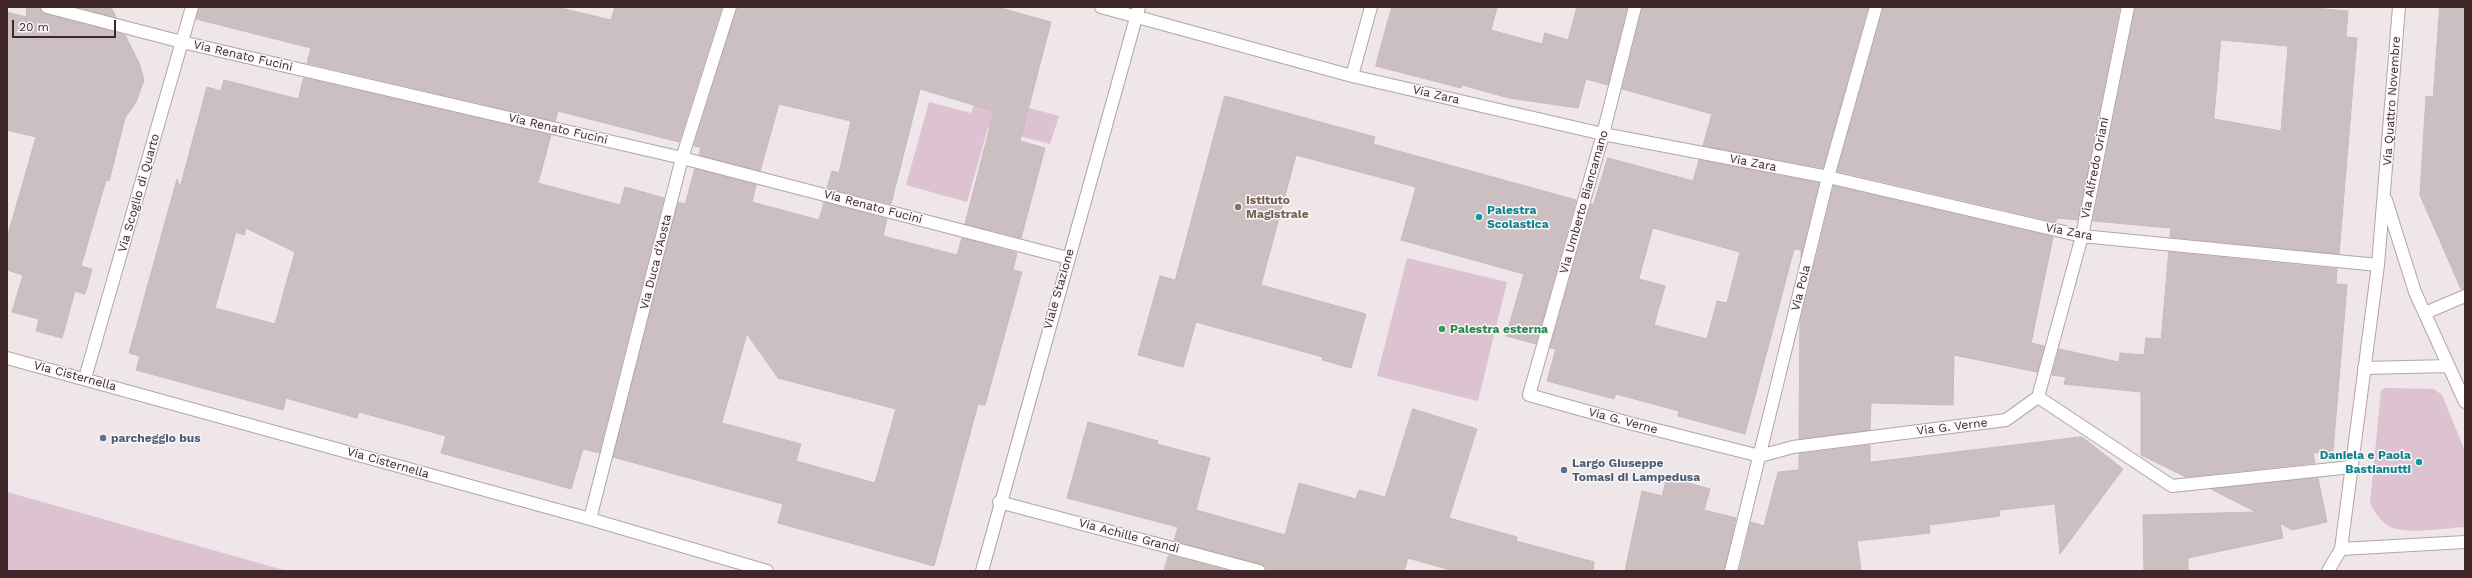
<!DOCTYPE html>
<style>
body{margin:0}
#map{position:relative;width:2472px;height:578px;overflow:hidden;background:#eee6e9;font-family:"Work Sans",sans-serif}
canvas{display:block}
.frame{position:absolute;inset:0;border:8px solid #3f2729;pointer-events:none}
.scale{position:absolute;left:12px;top:20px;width:104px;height:18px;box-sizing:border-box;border:2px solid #3f2729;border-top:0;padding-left:5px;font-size:12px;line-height:14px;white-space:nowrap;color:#3f2729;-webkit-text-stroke:3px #faf7f8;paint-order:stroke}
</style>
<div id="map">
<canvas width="2472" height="578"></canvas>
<div class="frame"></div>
<div class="scale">20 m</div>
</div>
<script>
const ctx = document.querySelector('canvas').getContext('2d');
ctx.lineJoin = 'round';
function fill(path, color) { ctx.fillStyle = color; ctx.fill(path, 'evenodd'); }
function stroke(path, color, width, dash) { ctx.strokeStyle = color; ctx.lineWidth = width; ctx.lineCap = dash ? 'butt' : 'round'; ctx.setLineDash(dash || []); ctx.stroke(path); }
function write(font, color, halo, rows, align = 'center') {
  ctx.font = font + ' "Work Sans",sans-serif'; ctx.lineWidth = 3; ctx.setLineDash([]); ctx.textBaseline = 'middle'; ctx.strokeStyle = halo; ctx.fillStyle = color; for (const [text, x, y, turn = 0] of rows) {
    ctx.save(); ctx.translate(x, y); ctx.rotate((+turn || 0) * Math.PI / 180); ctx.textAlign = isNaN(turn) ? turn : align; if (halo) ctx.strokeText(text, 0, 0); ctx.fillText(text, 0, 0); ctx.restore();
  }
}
fill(new Path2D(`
 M977,94L1059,116L1050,144L988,128L967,202L906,185L929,102L971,113Z
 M1407,258L1507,282L1478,401L1377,376Z
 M2386,388L2434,389L2442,395L2465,451V527C2446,528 2402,536 2387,525C2379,519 2374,511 2370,503L2381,390Z
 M7,492L287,571H7Z`), '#ddc2d1');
const building = new Path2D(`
 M27,7H40L45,14L125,35L139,63L144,80L136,102L125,118L109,181L106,180L81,266L92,269L85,294L75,291L62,338L36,331L39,319L12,312L23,275L7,270V238L36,137L7,130V12L26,17Z
 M77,7H111L116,17Z
 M199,7H556L611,20L615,7H722L679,142L558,111L555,121L307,63L311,48L196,19Z
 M737,7H997L1051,22L1020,141L1045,148L1021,238L965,224L994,111L920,89L891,204L827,188L832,171L839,173L851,121L779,104L760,171L699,155L701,147L694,146Z
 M1392,7H1497L1491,30L1542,44L1545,33L1568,40L1577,7H1627L1608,85L1586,79L1578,108L1509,98L1462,85L1461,88L1376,66Z
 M1642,7H1868L1823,168L1703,146L1712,114L1622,89Z
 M1883,7H2120L2078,220L2057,218L2056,222L1837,171Z
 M2135,7H2300L2348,11L2346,37L2357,38L2339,254L2170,237L2171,228L2093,221ZM2221,40L2288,46L2281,131L2214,119Z
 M2440,7H2465V289H2461L2420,195L2426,96L2433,97Z
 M304,78L551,135L538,183L620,205L625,187L664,198L599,453L583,449L571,489L441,453L446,436L359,412L357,418L286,398L283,410L136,370L140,356L129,353L177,179L180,188L207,87L221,91L224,80L298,99ZM246,228L295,252L275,324L215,308L236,232L244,235Z
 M1225,96L1375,137L1373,144L1576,200L1536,344L1506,336L1524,274L1401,240L1416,187L1296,155L1261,285L1366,314L1351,368L1322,360L1323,357L1196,322L1183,367L1138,355L1160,276L1175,280Z
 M1608,158L1693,181L1699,160L1819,183L1801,257V250L1794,249L1745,434L1678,416L1679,411L1616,394L1614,399L1547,381L1556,349L1550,348L1591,204L1593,205ZM1653,228L1740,252L1727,303L1717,301L1707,339L1654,325L1665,286L1639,279Z
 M695,169L756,185L752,202L819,220L824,202L887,219L883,236L957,255L962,238L1017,253L1013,270L1022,272L985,405L978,404L934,566L778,523L783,504L613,457L678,202L685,204ZM747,334L778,378L896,409L875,483L796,461L801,444L722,423Z
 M1834,186L2053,237L2031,343L2044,346L2037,372L1954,355L1953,405L1871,403L1870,430L1799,439L1800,322Z
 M2169,252L2337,269L2336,284L2347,285L2333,451L2313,453L2315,463L2186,477L2141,455V392L2064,384L2066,377L2052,375L2059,349L2119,362L2120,353L2144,355L2146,338L2161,339Z
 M1413,409L1477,429L1449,518L1517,537L1516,541L1594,562L1593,571H1454L1408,558L1404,571H1266L1261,564L1174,541L1178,527L1067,498L1088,422L1158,441L1157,444L1210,458L1196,510L1285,535L1299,483L1356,499L1359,490L1385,497Z
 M2082,437L2123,469L2060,554L2055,504L1999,510L2000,516L1929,525L1930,533L1857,541L1861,571H1739L1751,522L1764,526L1778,472L1799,470V454L1870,445V462Z
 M1667,477L1710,489L1704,510L1736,518L1724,571H1625L1642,491L1662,496Z
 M2318,478L2327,522L2292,530L2280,523L2283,538L2188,558V571H2144L2143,515L2256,512L2211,489Z
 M1169,555L1230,571H1164Z`);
fill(building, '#ccbfc2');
stroke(building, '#c7b9bd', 1);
const street = new Path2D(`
 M47,7L182,42L682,158L1068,258
 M1101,7L1352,76L1603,134L1828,177L2082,236L2378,265
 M1635,7L1603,134L1529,395L1629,423L1760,456L1793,447L2006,420L2038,397L2172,486L2351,467
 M1352,76L1371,7
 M2425,313L2465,296
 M7,358L590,519L767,571
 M85,378L192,7
 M2038,397L2082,236L2128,7
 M999,502L1259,571
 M590,519L682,158L730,7
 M982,571L1139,7
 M1731,571L1828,177L1876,7
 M2328,571L2341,549`);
const secondary = new Path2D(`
 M2399,7L2378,265L2341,549L2465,542
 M2386,200L2415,292L2465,402
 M2364,368L2449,366`);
stroke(street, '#b2a5a8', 14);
stroke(secondary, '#b6a3a6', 14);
stroke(street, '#fff', 12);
stroke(secondary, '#fff', 12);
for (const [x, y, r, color] of [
 [1238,207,4,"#8d6e63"],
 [1479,217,4,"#0f9aa8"],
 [1442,329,4,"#2e9e5b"],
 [103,438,4,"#5c6f8a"],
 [2419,462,4,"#0f9aa8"],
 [1564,470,4,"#5c6f8a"]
]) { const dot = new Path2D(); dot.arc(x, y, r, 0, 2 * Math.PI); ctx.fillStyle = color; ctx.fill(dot); stroke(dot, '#faf7f8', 1.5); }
write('12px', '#3f2729', '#faf7f8', [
 ["Via Renato Fucini",243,56,13],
 ["Via Zara",1436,95,13],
 ["Via Quattro Novembre",2392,101,-86],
 ["Via Renato Fucini",558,129,13],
 ["Via Zara",1753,163,11],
 ["Via Alfredo Oriani",2095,168,-79],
 ["Via Scoglio di Quarto",139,193,-74],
 ["Via Umberto Biancamano",1584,202,-74],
 ["Via Renato Fucini",873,207,15],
 ["Via Zara",2069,232,11],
 ["Via Duca d'Aosta",656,262,-76],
 ["Via Pola",1801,288,-76],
 ["Viale Stazione",1059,289,-74],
 ["Via Cisternella",75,376,15],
 ["Via G. Verne",1623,421,15],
 ["Via G. Verne",1952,427,-7],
 ["Via Cisternella",388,463,16],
 ["Via Achille Grandi",1129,536,15]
]);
write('bold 12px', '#785e54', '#faf7f8', [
 ["Istituto",1246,200],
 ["Magistrale",1246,214]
], 'left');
write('bold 12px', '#0d838f', '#faf7f8', [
 ["Palestra",1487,210],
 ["Scolastica",1487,224],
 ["Daniela e Paola",2411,455,"right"],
 ["Bastianutti",2411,469,"right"]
], 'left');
write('bold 12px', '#27864d', '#faf7f8', [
 ["Palestra esterna",1450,329]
], 'left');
write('bold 12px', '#4e5e75', '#faf7f8', [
 ["parcheggio bus",111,438],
 ["Largo Giuseppe",1572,463],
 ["Tomasi di Lampedusa",1572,477]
], 'left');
</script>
